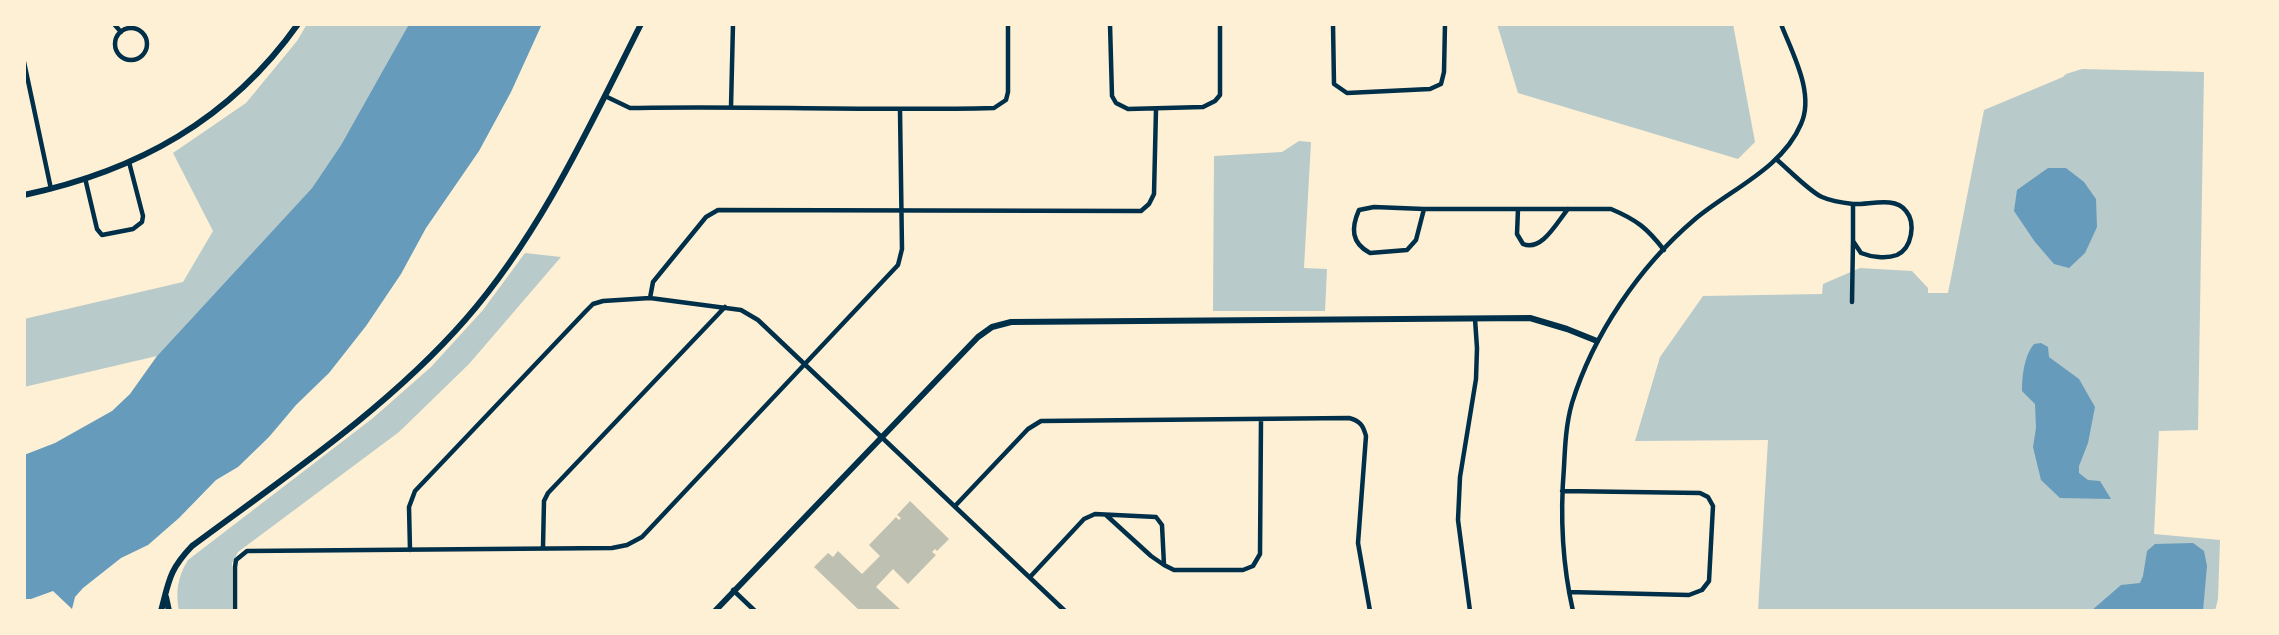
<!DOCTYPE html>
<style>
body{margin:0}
#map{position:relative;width:2279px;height:635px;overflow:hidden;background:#fdf0d5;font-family:"Nunito Sans",sans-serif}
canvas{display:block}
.frame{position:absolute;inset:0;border:26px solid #fdf0d5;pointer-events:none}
</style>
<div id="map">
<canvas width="2279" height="635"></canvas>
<div class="frame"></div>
</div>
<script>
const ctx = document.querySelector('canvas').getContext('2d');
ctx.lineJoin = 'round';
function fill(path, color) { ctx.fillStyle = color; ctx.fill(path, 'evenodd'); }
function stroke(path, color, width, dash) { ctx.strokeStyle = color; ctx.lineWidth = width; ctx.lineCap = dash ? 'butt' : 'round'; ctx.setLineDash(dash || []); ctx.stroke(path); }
fill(new Path2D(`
 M307,24H409L341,145L312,188L157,356L24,387V319L183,282L213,231L173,153L246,103L297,41Z
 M1497,24H1733L1755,142L1738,159L1518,93Z
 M2082,69L2204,72L2198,430L2159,431L2154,534L2220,540L2218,599L2215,611H1758L1768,440L1635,441L1660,357L1703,296L1822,294L1823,284L1860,268L1912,271L1928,288V293H1948L1984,110L2063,77L2066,74Z
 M1299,141L1311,142L1304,268L1327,269L1325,311H1213L1214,156L1282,152Z
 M525,253L561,257L469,364L399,432L238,552L232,563V611H179C175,592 178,576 188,560L373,418L431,367L483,310Z`), '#b9caca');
fill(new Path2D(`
 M409,24H542L511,92L479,151L426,228L401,274L366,326L329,373L296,405L269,437L238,467L216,480L179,518L148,545L121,558L83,588L75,597L72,609L53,591L31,599H24V455L55,443L112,411L130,394L157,356L312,188L341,145Z
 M2048,168H2066L2084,182L2096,199L2097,227L2085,253L2069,268L2054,264L2035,242L2014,211L2017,190Z
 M2041,343L2048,347L2049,357L2079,379L2095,407L2088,443L2079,466V473L2088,480L2100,481L2111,499L2060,498L2041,480L2033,447L2036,428L2035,404L2022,391C2022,376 2024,356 2034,344Z
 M2193,543L2204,551L2207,566L2203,611H2091L2121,585L2140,583L2143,576L2147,551L2155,544Z`), '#669bbc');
fill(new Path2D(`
 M910,501L949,539L937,551L935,549L932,552L936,555L908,584L893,569L876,587L902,611H860L814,567L828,553L833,557L838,551L862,574L880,556L869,545L896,517L899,520L901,518L897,515Z`), '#bec0b2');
stroke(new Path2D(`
 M114,24L121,32
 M1110,24L1112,96L1116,103L1128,109L1203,107L1215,101L1220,95V24
 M1333,24L1334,84L1347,93L1430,89L1441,84L1444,72L1445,24
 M115 44a16 16 0 1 1 32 0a16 16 0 1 1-32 0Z
 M24,62L51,189
 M605,96L630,108H639C758,106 876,111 994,108L1006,100L1008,92V24
 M731,107L733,24
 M1776,159C1787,168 1810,192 1822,197C1831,201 1844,203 1853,204C1869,205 1895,196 1906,211C1916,223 1912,248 1897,255C1886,259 1871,257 1861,253L1853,241V204
 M85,178L97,229L102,235L133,229L142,222L143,216L129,162
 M1424,209L1416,240L1407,250L1370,253C1351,243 1351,228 1359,210L1374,207L1424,209H1611C1637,220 1647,228 1664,250
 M1518,209L1517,234L1523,244C1542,252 1557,222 1568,209
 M650,298L653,282L706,217L718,210L1141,211L1149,204L1154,194L1156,109
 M1852,302L1853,241
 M1562,491L1700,493L1708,497L1713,506L1709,581L1702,590L1689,595L1569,592
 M955,506L1028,429L1041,421L1349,418C1360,421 1363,425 1366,436L1358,543L1370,611
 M1106,515L1151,556L1164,565
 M543,547L544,501L548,493L725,307
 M410,550L409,507L415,491L586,311L593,304L603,301L650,298L741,310L758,320L1065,611
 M1030,577L1084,519L1095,514L1156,517L1162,525L1164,565L1174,570H1243L1253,566L1260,554L1261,419
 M733,590L755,611
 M235,611V567L236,560L247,551L612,548L627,545L642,537L898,265L902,249L900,110
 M1470,611L1458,520L1460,477L1476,379L1477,348L1475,319
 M1573,611C1562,563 1560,516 1564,467C1565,446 1566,424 1572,403C1593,335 1639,267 1694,220C1729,190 1782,169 1801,124C1815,93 1792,53 1781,24`), '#003049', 4.5);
stroke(new Path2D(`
 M24,195C137,171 230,120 298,24
 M166,597L169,611
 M161,611C169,581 169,570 192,546C285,477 388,408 465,320C541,233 589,127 641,24
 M715,611L978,337L992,327L1011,322L1530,318L1567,329L1597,341`), '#003049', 6);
</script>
